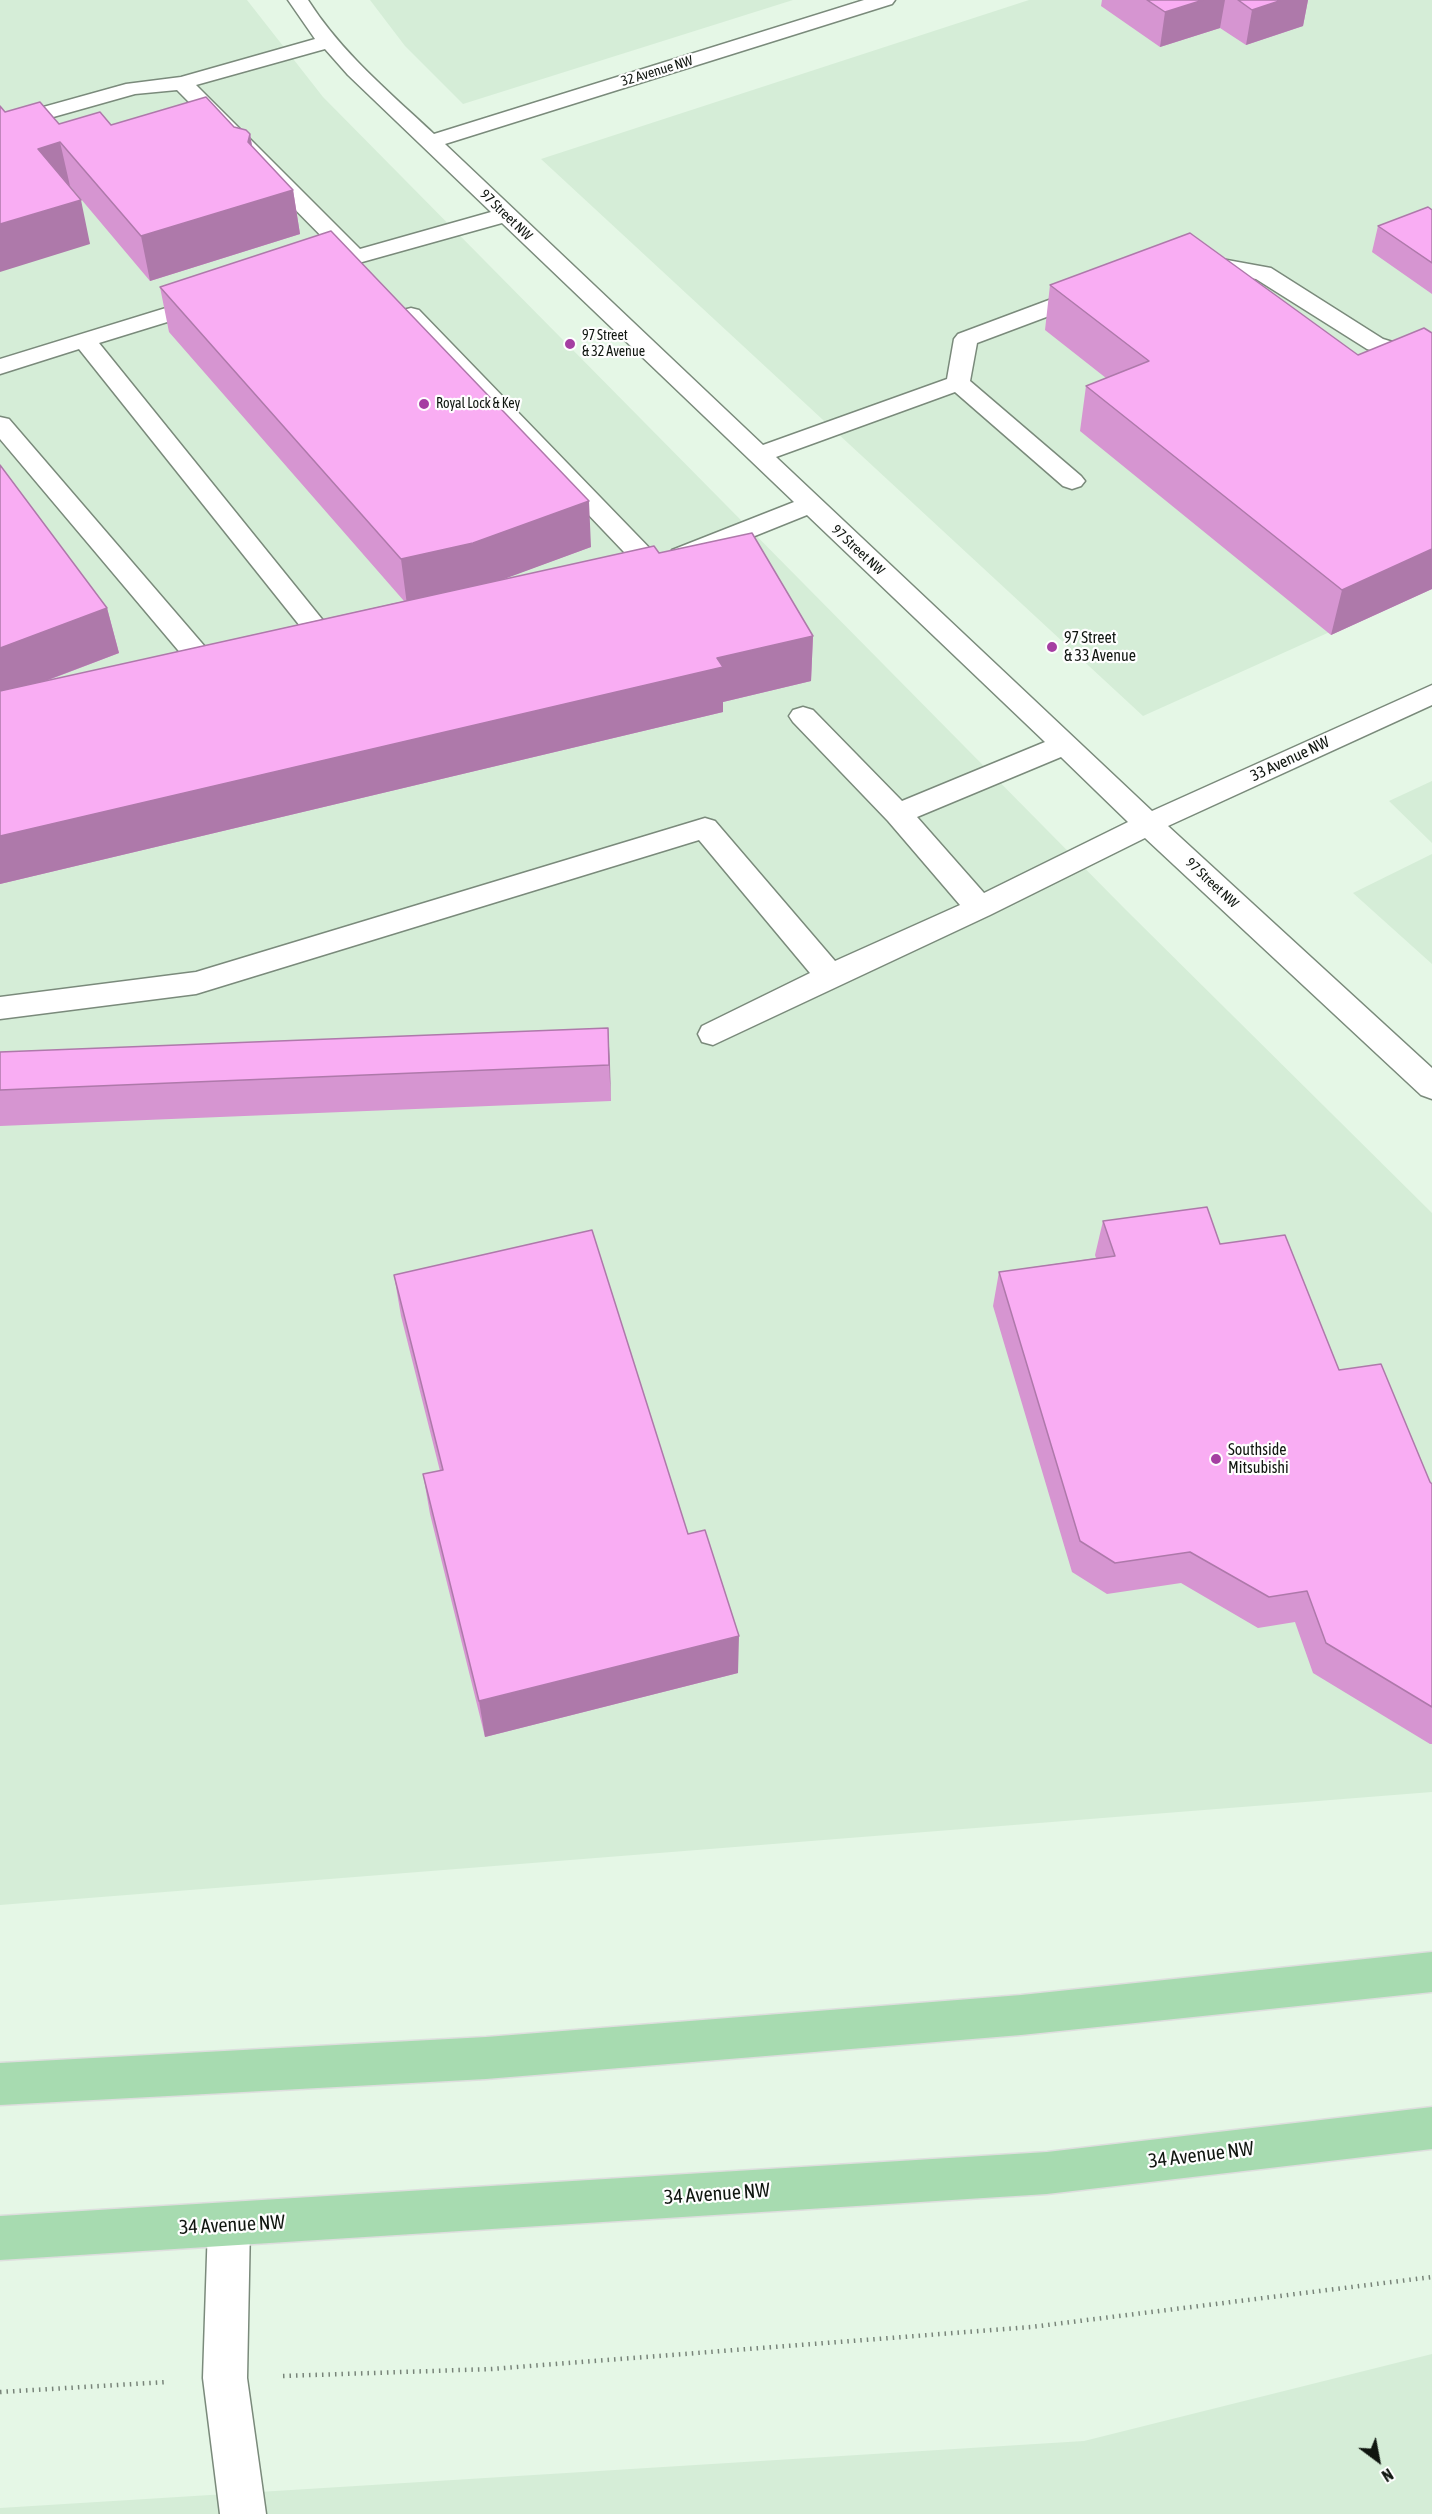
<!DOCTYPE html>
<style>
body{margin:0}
#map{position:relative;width:1432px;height:2514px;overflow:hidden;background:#e5f7e6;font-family:"Asap Condensed",sans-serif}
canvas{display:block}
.north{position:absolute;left:1348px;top:2430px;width:60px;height:60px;-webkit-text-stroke:4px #fefefe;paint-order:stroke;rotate:148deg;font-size:16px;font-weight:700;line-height:24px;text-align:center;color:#101610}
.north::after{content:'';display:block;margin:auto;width:21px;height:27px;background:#101610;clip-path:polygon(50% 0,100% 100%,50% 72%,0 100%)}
</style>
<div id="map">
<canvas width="1432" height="2514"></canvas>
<div class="north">N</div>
</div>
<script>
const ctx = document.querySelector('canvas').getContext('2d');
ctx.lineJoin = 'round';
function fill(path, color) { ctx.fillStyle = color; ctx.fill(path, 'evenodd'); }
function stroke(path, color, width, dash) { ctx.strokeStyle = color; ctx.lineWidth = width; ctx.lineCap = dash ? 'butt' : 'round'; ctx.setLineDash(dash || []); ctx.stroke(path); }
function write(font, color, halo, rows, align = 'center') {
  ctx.font = font + ' "Asap Condensed",sans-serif'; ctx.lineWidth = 4.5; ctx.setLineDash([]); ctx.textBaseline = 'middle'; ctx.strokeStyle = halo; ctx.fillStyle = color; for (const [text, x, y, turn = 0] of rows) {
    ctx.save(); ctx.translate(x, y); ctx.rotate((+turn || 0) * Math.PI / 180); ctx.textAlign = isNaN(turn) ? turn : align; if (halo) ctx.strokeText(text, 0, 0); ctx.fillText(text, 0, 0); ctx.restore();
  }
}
fill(new Path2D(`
 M0,0H247L323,97L1126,910L1432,1213V1792L0,1905Z
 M370,0H793L463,104L405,46Z
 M1029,0H1432V586L1143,716L541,159Z
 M1432,781V843L1389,801Z
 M1432,854V964L1353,893Z
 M1432,2354V2514H0V2508L1084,2441Z`), '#d5edd7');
const minor = new Path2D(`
 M288,0H308C341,52 389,92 434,134L864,0H895L892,4L445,144L763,445L947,379L954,339L958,334L1081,288L1089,286L1097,288L1101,293L1097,298L977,343L970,381L1081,476L1085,481L1081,486L1072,489L1063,486L955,392L776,457L1152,811L1432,685V705L1168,826L1432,1068V1099L1421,1095L1145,838L990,915L713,1045L702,1042L698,1034L702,1026L810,973L699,840L196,994L0,1019V997L196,972L705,818L715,821L835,961L960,905L888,821L793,722L789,716L793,710L803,707L813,710L902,801L1045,742L807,515L690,562L681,564L672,562L668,556L672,550L794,502L502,223L355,264L347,262L177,90L135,94L0,132V119L126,84L181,77L315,39ZM325,49L348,75L491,212L360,249L196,85ZM1061,757L1128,822L984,893L917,817Z
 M1194,254L1271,268L1383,339L1432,354V369L1367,349L1256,279L1186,266L1183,261L1186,256Z
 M208,295L216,297L220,302L216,307L99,343L334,634L338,640L334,646L325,649L316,646L79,349L0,374V359Z
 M411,308L419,310L662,561L666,567L662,573L653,575L644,573L403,320L399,315L403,310Z
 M0,417L9,419L219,663L222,669L219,675L209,678L199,675L0,439Z
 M229,2204L244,2210L250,2225L247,2378L266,2514H220L203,2378L208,2225L214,2210Z`);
const major = new Path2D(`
 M1432,1952V1992L1021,2035L486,2079L0,2105V2063L486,2037L1021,1995Z
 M1432,2107V2149L1047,2194L0,2260V2216L1047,2152Z`);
stroke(minor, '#7a8a7b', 3);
stroke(major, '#dedede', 3);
stroke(new Path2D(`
 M283,2376L491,2369L1031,2327L1432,2277
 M0,2392L167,2382`), '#788479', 4.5, [1.5, 5]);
fill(minor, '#fff');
fill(major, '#a7dbb0');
fill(new Path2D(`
 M1102,0H1308L1303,26L1246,45L1220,28L1160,47L1101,6Z
 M5,112L59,124L234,127L250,134L252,146L293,190L300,234L150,281L70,186L90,244Z
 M1432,210V294L1372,252L1378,226Z
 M1050,285L1358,355L1432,333V589L1331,635L1080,431L1086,386L1106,378L1045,330Z
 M160,287L591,547L500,580L659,553L813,636L811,681L723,702V712L0,884V465L107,608L119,653L46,681L404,601L169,332Z
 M608,1028L611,1101L0,1126V1052Z
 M1103,1221L1220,1244L1339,1370L1430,1482L1432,1484V1744H1430L1313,1673L1295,1622L1258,1628L1181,1583L1107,1594L1072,1572L993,1306L999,1272L1096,1258L1095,1255Z
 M394,1275L688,1534L738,1673L485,1737L430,1514L423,1474L440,1471L401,1316Z`), '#d695d1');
fill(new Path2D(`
 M1203,0H1225L1220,28L1160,47L1165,12Z
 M1278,0H1308L1303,26L1246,45L1252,10Z
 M250,134L257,178L248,142Z
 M60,142L70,186L38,149Z
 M293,190L300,234L150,281L141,236Z
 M81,200L90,244L0,272V224Z
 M589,501L591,547L477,589L407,605L401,559Z
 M1432,549V589L1331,635L1342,590Z
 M107,608L119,653L0,698V648Z
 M813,636L811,681L723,702V712L0,884V836L717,658Z
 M608,1028L610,1064L611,1101L609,1065Z
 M739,1636L738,1673L485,1737L479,1701Z`), '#ae79aa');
const building = new Path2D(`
 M1147,0H1203L1165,12Z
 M1238,0H1282L1252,10Z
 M206,97L234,127L246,130L250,134L248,142L293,190L141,236L60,142L38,149L81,200L0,224V106L5,112L40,102L59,124L100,112L111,125Z
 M1428,207L1432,210V263L1378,226Z
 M331,231L589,501L473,543L401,559L160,287Z
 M1190,233L1358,355L1424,328L1432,333V549L1342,590L1086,386L1149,361L1050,285Z
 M0,465L107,608L0,648Z
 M752,533L813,636L717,658L723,667L0,836V691L654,546L659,553Z
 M608,1028L609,1065L0,1090V1052Z
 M1207,1207L1220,1244L1285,1235L1339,1370L1381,1364L1430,1482L1432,1484V1707L1326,1643L1307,1591L1269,1597L1190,1552L1115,1563L1080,1541L999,1272L1115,1256L1103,1221Z
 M592,1230L688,1534L705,1530L739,1636L479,1701L423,1474L443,1470L394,1275Z`);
fill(building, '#f9adf3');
stroke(building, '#ae79aa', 1.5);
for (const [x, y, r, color] of [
 [570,344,6,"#a53ea2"],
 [424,404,6,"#a53ea2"],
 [1052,647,6,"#a53ea2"],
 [1216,1459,6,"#a53ea2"]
]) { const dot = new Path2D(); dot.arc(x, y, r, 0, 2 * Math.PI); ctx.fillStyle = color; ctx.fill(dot); stroke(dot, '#fefefe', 2); }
write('14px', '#101610', '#fefefe', [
 ["32 Avenue NW",657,71,-17],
 ["97 Street NW",506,215,44],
 ["97 Street NW",858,550,43],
 ["97 Street NW",1212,883,43]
]);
write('14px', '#101610', '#fefefe', [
 ["97 Street",582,336],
 ["& 32 Avenue",582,352],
 ["Royal Lock & Key",436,404]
], 'left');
write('16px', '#101610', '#fefefe', [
 ["97 Street",1064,638],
 ["& 33 Avenue",1064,656],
 ["Southside",1228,1450],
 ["Mitsubishi",1228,1468]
], 'left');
write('16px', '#101610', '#fefefe', [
 ["33 Avenue NW",1290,759,-25]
]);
write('20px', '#101610', '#fefefe', [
 ["34 Avenue NW",1201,2155,-7],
 ["34 Avenue NW",717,2194,-4],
 ["34 Avenue NW",232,2225,-3]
]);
</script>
